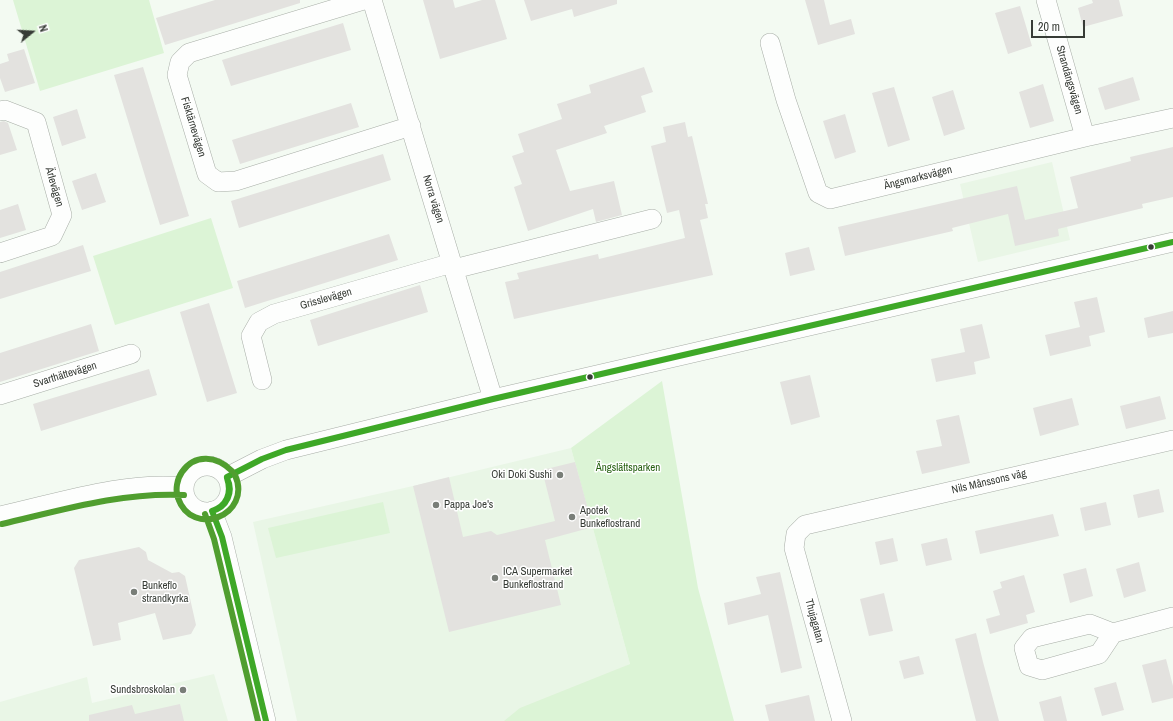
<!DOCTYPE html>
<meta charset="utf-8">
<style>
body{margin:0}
#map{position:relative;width:1173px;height:721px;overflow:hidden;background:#f3faf2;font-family:"Archivo Narrow",sans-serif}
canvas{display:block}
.north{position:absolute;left:12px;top:12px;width:40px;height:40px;-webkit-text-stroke:3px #fff;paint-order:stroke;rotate:72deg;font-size:11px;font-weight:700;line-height:16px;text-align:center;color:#373c36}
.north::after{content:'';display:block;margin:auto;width:14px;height:18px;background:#373c36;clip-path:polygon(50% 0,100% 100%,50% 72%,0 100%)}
.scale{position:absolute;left:1031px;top:20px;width:54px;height:18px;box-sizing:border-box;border:2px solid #373c36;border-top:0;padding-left:5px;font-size:12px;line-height:14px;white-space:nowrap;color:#373c36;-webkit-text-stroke:3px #fff;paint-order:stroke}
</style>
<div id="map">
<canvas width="1173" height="721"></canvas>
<div class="north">N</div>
<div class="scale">20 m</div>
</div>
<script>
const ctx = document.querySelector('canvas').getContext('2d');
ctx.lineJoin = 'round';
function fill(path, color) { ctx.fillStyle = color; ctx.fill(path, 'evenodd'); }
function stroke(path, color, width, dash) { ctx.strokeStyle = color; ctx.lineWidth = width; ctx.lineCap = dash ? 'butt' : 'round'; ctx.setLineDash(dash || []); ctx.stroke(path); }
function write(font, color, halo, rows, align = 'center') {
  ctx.font = font + ' "Archivo Narrow",sans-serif'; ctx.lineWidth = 3; ctx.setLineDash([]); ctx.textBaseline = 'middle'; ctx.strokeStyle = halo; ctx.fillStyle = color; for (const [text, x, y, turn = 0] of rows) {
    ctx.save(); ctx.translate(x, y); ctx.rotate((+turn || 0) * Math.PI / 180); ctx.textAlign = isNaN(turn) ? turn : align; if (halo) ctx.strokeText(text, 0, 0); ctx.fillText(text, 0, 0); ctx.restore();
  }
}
fill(new Path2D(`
 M1052,162L1070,240L978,262L960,184Z
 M571,448L630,664L513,721H297L253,522L413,486Z
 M214,674L228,721H0V702L87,677L92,703Z`), '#e9f6e6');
fill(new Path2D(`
 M13,0H149L164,53L40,91Z
 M211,218L233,288L115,325L93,256Z
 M662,381L698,588L734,721H504L520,708L630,664L571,448Z
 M383,502L390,533L276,558L268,528Z`), '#dcf4d6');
fill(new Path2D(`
 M215,0H300V3L165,45L156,18Z
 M423,0H453L455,8L482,0H495L507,39L440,59Z
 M524,0H617V4L574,17L572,9L531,21Z
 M805,0H824L830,25L851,19L855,34L818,45Z
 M1092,0H1119L1123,16L1083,27L1078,8L1093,3Z
 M1020,6L1032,46L1008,54L995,13Z
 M343,23L351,50L231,86L222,60Z
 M24,49L35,83L5,92L0,78V64L9,61L7,54Z
 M143,67L189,216L160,225L114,75Z
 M644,67L653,92L641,96L646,112L604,126L607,133L556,150L570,191L614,181L622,215L596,222L593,209L528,231L514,187L522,184L512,156L524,152L518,134L562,119L557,104L591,93L589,85Z
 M1133,77L1140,100L1105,110L1098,88Z
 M1043,84L1054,121L1030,128L1019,92Z
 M894,87L910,140L888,147L872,93Z
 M953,90L965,129L944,136L932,97Z
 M351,103L359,127L240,164L232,140Z
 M77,109L86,138L62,146L53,117Z
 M845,114L856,152L835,159L823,121Z
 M4,121L8,123L17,150L0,155V122Z
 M685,122L688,137L692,136L708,204H705L708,218L700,220L713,275L514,319L505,282L519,279L517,273L598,254L599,259L685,238L679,210L667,213L651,146L666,142L663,127Z
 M1173,147V197L1142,204L1143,208L1058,229L1059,236L1015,246L1008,214L952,228L953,231L845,256L838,227L1017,186L1025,220L1078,208L1070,177L1131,161L1130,157Z
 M383,154L391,180L239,228L231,201Z
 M96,173L106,202L82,210L72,181Z
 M18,204L26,230L0,238V210Z
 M389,234L398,260L245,308L237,281Z
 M83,245L91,271L0,299V272Z
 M809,247L815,270L790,276L785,253Z
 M420,285L428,312L318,346L310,320Z
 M1097,297L1105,332L1089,336L1091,346L1050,356L1045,335L1080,327L1074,302Z
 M209,303L237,393L207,402L180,312Z
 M1173,311V333L1148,338L1144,318Z
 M91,324L99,351L0,382V353Z
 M982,324L990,358L974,362L976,374L936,382L931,359L965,352L960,329Z
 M149,369L157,395L41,431L33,404Z
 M810,375L820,417L791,425L780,382Z
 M1160,396L1166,419L1126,429L1120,406Z
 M1072,398L1079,425L1040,436L1033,408Z
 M959,415L970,463L922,474L916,451L942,446L936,420Z
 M575,462L593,527L545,540L561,605L449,632L413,486L449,477L463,537L491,531L497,535L555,521L542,470Z
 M1159,489L1164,512L1138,518L1133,495Z
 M1106,502L1111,525L1085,531L1080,508Z
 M1053,514L1059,536L980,554L975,531Z
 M893,538L898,561L880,565L875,542Z
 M947,538L952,560L926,566L921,544Z
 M139,547L146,552L148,560L172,573L179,572L185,576L196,625L191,634L163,640L155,613L118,623L121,640L93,646L74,568L79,560Z
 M1139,562L1146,591L1124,598L1116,569Z
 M1086,568L1093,596L1070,603L1063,574Z
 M780,572L802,668L781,673L768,615L728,625L724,603L761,594L756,577Z
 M1024,575L1035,612L1026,615L1028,623L990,634L986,619L1000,615L993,591L1002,588L1000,582Z
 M884,593L893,631L869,636L860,599Z
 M976,633L983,662L999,721H976L967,686L955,639Z
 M919,656L924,674L904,679L899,661Z
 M1166,659L1173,686V698L1152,703L1142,665Z
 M1116,682L1124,710L1102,716L1094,688Z
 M809,695L815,721H769L765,705Z
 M1061,696L1067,721H1044L1039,702Z
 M180,704L184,721H89V715L132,705L135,714Z`), '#e3e2df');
const minor = new Path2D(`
 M364,0L189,53L180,62L177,75L207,174L218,182L236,181L411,126
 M372,0L493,399
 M1046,0L1085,137
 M770,43L786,100L818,193L830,199L1085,137L1173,118
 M0,111L5,110L36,122L62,215L52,236L0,253
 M454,269L652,219
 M262,380L251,336L259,322L274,314L452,263
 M0,395L131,354
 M184 489a23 23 0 1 1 46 0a23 23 0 1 1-46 0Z
 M227,477L262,459L286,450L493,399L1173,242
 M212,511L222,537L266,721
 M0,516C59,503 124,481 184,487
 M1113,633L1099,654L1042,670L1029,666L1024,648L1032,638L1090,624L1113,633L1173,617
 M842,721L794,548L796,534L805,525L1173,440`);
stroke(minor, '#a8aea7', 20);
stroke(minor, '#fdfefd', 19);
stroke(new Path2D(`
 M227,477L262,459L286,450L493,399L1173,242
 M212,511C227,506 232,493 227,478
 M212,511C227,507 234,492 227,478
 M212,511L222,537L266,721`), '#3ea827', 6);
stroke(new Path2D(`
 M232,471C217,456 195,453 182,472C177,479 175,490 178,498C192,539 253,515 235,475
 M205,514L214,539L258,721
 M2,524C62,510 121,492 184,495`), '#509e2f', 6);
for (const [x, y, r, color] of [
 [1151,247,3.5,"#373c36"],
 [590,377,3.5,"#373c36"],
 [560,475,4,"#797e78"],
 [436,505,4,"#797e78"],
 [572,517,4,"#797e78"],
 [495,578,4,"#797e78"],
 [134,592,4,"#797e78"],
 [183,690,4,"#797e78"]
]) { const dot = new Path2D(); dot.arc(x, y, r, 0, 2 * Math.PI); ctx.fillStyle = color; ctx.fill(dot); stroke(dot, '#fff', 1.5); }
write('11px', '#373c36', '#fff', [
 ["Strandängsvägen",1069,80,74],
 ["Fisktärnevägen",193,127,73],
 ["Ängsmarksvägen",918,178,-14],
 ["Ärlevägen",54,187,74],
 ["Norra vägen",433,199,73],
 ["Grisslevägen",326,299,-16],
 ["Svarthättevägen",65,375,-17],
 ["Nils Månssons väg",989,482,-13],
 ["Thujagatan",814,621,75]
]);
write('11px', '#255f10', '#fff', [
 ["Ängslättsparken",628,468]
]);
write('11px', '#373c36', '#fff', [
 ["Oki Doki Sushi",552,475,"right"],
 ["Pappa Joe's",444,505],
 ["Apotek",580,511],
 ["Bunkeflostrand",580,524],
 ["ICA Supermarket",503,572],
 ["Bunkeflostrand",503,585],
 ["Bunkeflo",142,586],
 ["strandkyrka",142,599],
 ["Sundsbroskolan",175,690,"right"]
], 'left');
</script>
